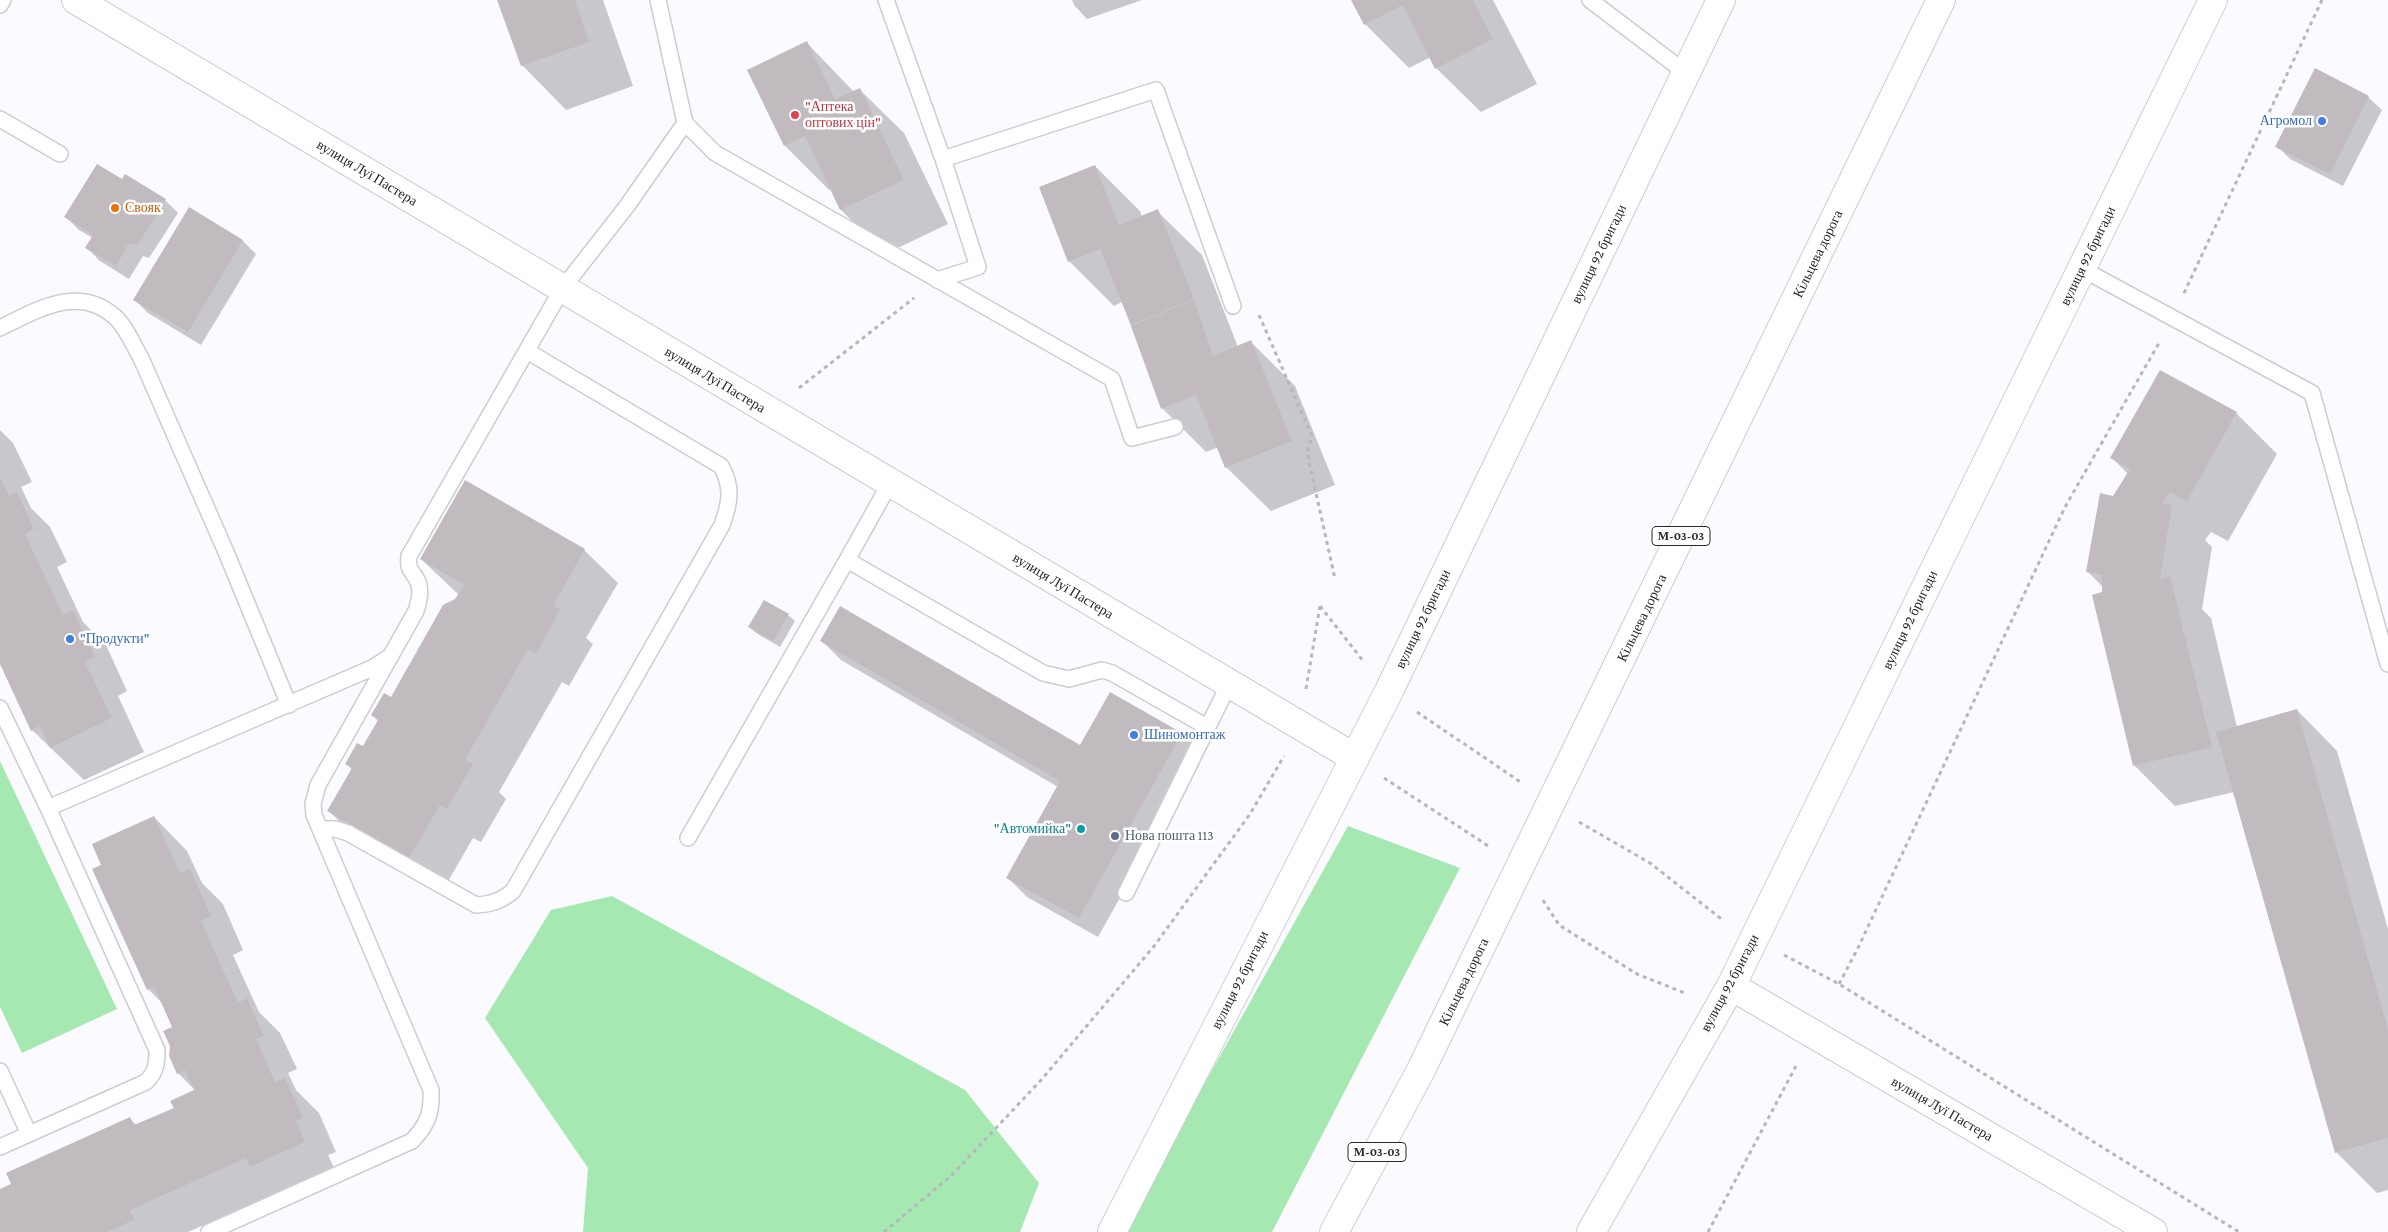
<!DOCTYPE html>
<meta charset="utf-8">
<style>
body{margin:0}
canvas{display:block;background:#fafaff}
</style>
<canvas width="2388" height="1232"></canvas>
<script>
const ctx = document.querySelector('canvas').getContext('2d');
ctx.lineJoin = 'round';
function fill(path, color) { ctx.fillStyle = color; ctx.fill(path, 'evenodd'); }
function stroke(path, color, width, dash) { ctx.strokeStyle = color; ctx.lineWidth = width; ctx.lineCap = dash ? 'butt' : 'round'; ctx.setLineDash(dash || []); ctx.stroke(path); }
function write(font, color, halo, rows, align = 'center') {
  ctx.font = font + ' "Crimson Pro",serif'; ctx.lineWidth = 5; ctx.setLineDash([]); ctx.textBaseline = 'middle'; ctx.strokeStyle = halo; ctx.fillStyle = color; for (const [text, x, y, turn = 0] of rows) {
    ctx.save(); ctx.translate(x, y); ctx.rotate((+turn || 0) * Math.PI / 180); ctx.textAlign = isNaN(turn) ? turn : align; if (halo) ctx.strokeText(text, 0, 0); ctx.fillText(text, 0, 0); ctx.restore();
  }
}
fill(new Path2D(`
 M0,761L117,1009L22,1053L0,1007Z
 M1348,826L1460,868L1272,1232H1122Z
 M612,896L965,1090L1039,1183L1020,1232H583L588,1168L485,1018L551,910Z`), '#a6e8b1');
fill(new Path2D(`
 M499,0H603L633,86L566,110L522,65Z
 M1072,0H1142L1087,19L1074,5Z
 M1353,0H1493L1537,84L1481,112L1436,68L1431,57L1409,68L1365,24Z
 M807,43L854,92L859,89L904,133L948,224L885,254L841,210L831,189L829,190L785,146Z
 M2368,97L2382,110L2343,186L2290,159L2277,146Z
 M1095,166L1140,211L1142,217L1157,211L1202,255L1238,347L1251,342L1295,386L1335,485L1271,511L1226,467L1219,447L1206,452L1162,408L1122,302L1114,306L1069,261Z
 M122,181L165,200L178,213L149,258L143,256L129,279L100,261L87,248L93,238L79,230L66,217Z
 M189,209L243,241L256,254L201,345L148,313L135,300Z
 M2236,413L2277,454L2228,541L2211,532L2205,540L2212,547L2202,609L2211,618L2237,727L2297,710L2337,751L2388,929V1190L2377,1193L2337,1153L2234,792L2175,806L2134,765L2103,587L2088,572L2114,497L2128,474L2112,458Z
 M0,430L13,443L32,482L21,487L31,508L50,527L67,562L57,567L83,622L106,645L127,691L118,696L144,752L84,780L32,730L0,661Z
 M584,550L618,583L586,638L593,644L569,686L562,682L499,792L506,799L481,842L473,838L443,890L362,844L329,811L352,770L347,764L363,748L378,721L373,715L391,698L459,595L421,559Z
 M788,615L795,621L780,647L756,633L750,627Z
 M822,641L1080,747L1110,694L1182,734L1201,753L1098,937L1027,897L1008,878L1058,787L841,660Z
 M154,817L187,851L202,883L223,904L243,950L233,955L259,1012L280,1033L297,1069L288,1073L296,1090L319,1113L336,1152L328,1155L338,1176L284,1200L277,1193L188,1232H0V1190L130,1119L137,1126L175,1109L196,1091L178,1073L174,1027L164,1005L148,989L103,866Z`), '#0003');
fill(new Path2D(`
 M497,0H575L589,42L521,66Z
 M1351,0H1473L1493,39L1435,69L1403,5L1364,25Z
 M807,41L835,99L860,88L904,180L840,210L805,136L784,146L747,70Z
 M2315,68L2369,96L2330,174L2275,147Z
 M97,164L122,179L125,174L166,199L138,244L132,245L129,243L116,266L85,248L93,235L64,217Z
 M1095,165L1119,225L1158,209L1194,299L1131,325L1100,249L1068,262L1039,187Z
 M189,207L243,240L188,332L133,300Z
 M1194,300L1213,356L1251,340L1292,441L1225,468L1196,395L1161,409L1131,326Z
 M2160,370L2237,412L2187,501L2170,492L2162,503L2172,505L2160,579L2170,576L2212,747L2133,766L2092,595L2102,592V575L2086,572L2100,493L2113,496L2130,469L2110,458Z
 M0,477L9,496L17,492L34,529L25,534L63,615L73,610L95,657L85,662L112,718L50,748L40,726L31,731L0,664Z
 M465,480L585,549L553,606L560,610L536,654L528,649L465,760L473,764L447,809L440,805L409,858L327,811L352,768L345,764L357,743L363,746L378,720L371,715L384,693L391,697L443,605L455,599L464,585L420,559Z
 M764,600L789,614L773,641L748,627Z
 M840,606L1080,745L1110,692L1182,733L1079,918L1006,878L1060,781L820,641Z
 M2297,709L2388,1029V1138L2335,1153L2216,732Z
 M154,816L180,873L190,869L211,916L201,921L238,1003L247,998L264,1036L256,1039L275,1082L285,1078L303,1118L296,1121L305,1142L250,1167L246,1158L130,1210L134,1220L107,1232H0V1189L11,1184L6,1173L130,1117L134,1125L174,1108L170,1101L194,1090L185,1070L177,1074L169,1056L170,1046L163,1031L172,1027L154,986L147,990L92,869L101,865L92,844Z`), '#c1bbc0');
const lane = new Path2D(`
 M886,0L943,159L1156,90L1233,306
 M1590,0L1686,73
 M0,5L3,0
 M0,119L60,154
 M685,123L715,153L1112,379L1132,438L1175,427
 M2082,269L2312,393L2388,664
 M937,280L978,267L943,159
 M0,328C35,311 78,284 114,316C126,326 133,345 141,358L226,552L289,705
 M890,483L847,560L1043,673L1069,679L1102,670L1112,673L1207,727
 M0,708L48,808L372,668L389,657
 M320,829H335L348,833L476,905C492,904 501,901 513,891L722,525C730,503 733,487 721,466L527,351
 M688,838L847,560
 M1126,893L1229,684
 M0,1071L29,1134L146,1082C156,1072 157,1064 157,1050L48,808
 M0,1147L29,1134
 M209,1232L412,1141C428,1124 432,1113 431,1090L314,815L313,804L318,785L416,611C419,602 422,591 418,582C413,570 407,572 409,556L562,289L627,206L685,123L658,0`);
const secondary = new Path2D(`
 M76,0L1355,758
 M1731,986L2153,1232
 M1112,1232L1388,693L1721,0
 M1591,1232L1731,986L2213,0`);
const highway = new Path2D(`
 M1334,1232L1420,1072L1941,0`);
stroke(lane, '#cdccd3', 18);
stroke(secondary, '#cdccd3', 30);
stroke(highway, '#cdccd3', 30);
stroke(new Path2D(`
 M2184,293L2322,0
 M1259,315L1312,436L1307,452L1335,579
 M799,388L914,298
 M1320,606L1364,662
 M1306,689L1320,606
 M1417,712L1522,783
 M1384,778L1490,847
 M1579,822L1650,863L1724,921
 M1543,900L1559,925L1637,974L1687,994
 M1784,955L1839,984L2239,1232
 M1839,984L1858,948L2065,507L2159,343
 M884,1232L951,1176L1042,1079L1155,945L1250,814L1284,756
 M1708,1232L1797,1064`), '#b6b6bb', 3, [4, 4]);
stroke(lane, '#fff', 15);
stroke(secondary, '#fff', 28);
stroke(highway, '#fff', 28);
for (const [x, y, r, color] of [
 [795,115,5,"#e0444e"],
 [2322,121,5,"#3f7fe0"],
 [115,208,5,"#e8710a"],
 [70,639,5,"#3f7fe0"],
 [1134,735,5,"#3f7fe0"],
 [1081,829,5,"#0f9aa8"],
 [1115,836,5,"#5c6f8a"]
]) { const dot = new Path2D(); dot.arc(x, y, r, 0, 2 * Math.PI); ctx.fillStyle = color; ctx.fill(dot); stroke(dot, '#fff', 2); }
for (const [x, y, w] of [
 [1681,536,58],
 [1377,1152,58]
]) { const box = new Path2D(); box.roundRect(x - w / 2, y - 9.5, w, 19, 4); ctx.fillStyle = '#fff'; ctx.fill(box); stroke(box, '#27272a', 1); }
write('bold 12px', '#27272a', null, [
 ["М-03-03",1681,536],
 ["М-03-03",1377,1152]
]);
write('14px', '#be3a42', '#fff', [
 ["\"Аптека",805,107],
 ["оптових цін\"",805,123]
], 'left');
write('14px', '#366cbe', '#fff', [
 ["Агромол",2312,121,"right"],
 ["\"Продукти\"",80,639],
 ["Шиномонтаж",1144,735]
], 'left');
write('14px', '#27272a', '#fff', [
 ["вулиця Луї Пастера",367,173,31],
 ["вулиця 92 бригади",1599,254,-64],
 ["Кільцева дорога",1818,254,-64],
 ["вулиця 92 бригади",2088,256,-64],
 ["вулиця Луї Пастера",715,380,31],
 ["вулиця Луї Пастера",1063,586,31],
 ["Кільцева дорога",1642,618,-64],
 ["вулиця 92 бригади",1423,619,-64],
 ["вулиця 92 бригади",1910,620,-64],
 ["вулиця 92 бригади",1240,980,-63],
 ["Кільцева дорога",1464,982,-64],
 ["вулиця 92 бригади",1730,983,-62],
 ["вулиця Луї Пастера",1942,1109,30]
]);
write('14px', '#c56008', '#fff', [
 ["Свояк",125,208]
], 'left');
write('14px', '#0d838f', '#fff', [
 ["\"Автомийка\"",1071,829]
], 'right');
write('14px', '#4e5e75', '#fff', [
 ["Нова пошта 113",1125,836]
], 'left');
</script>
